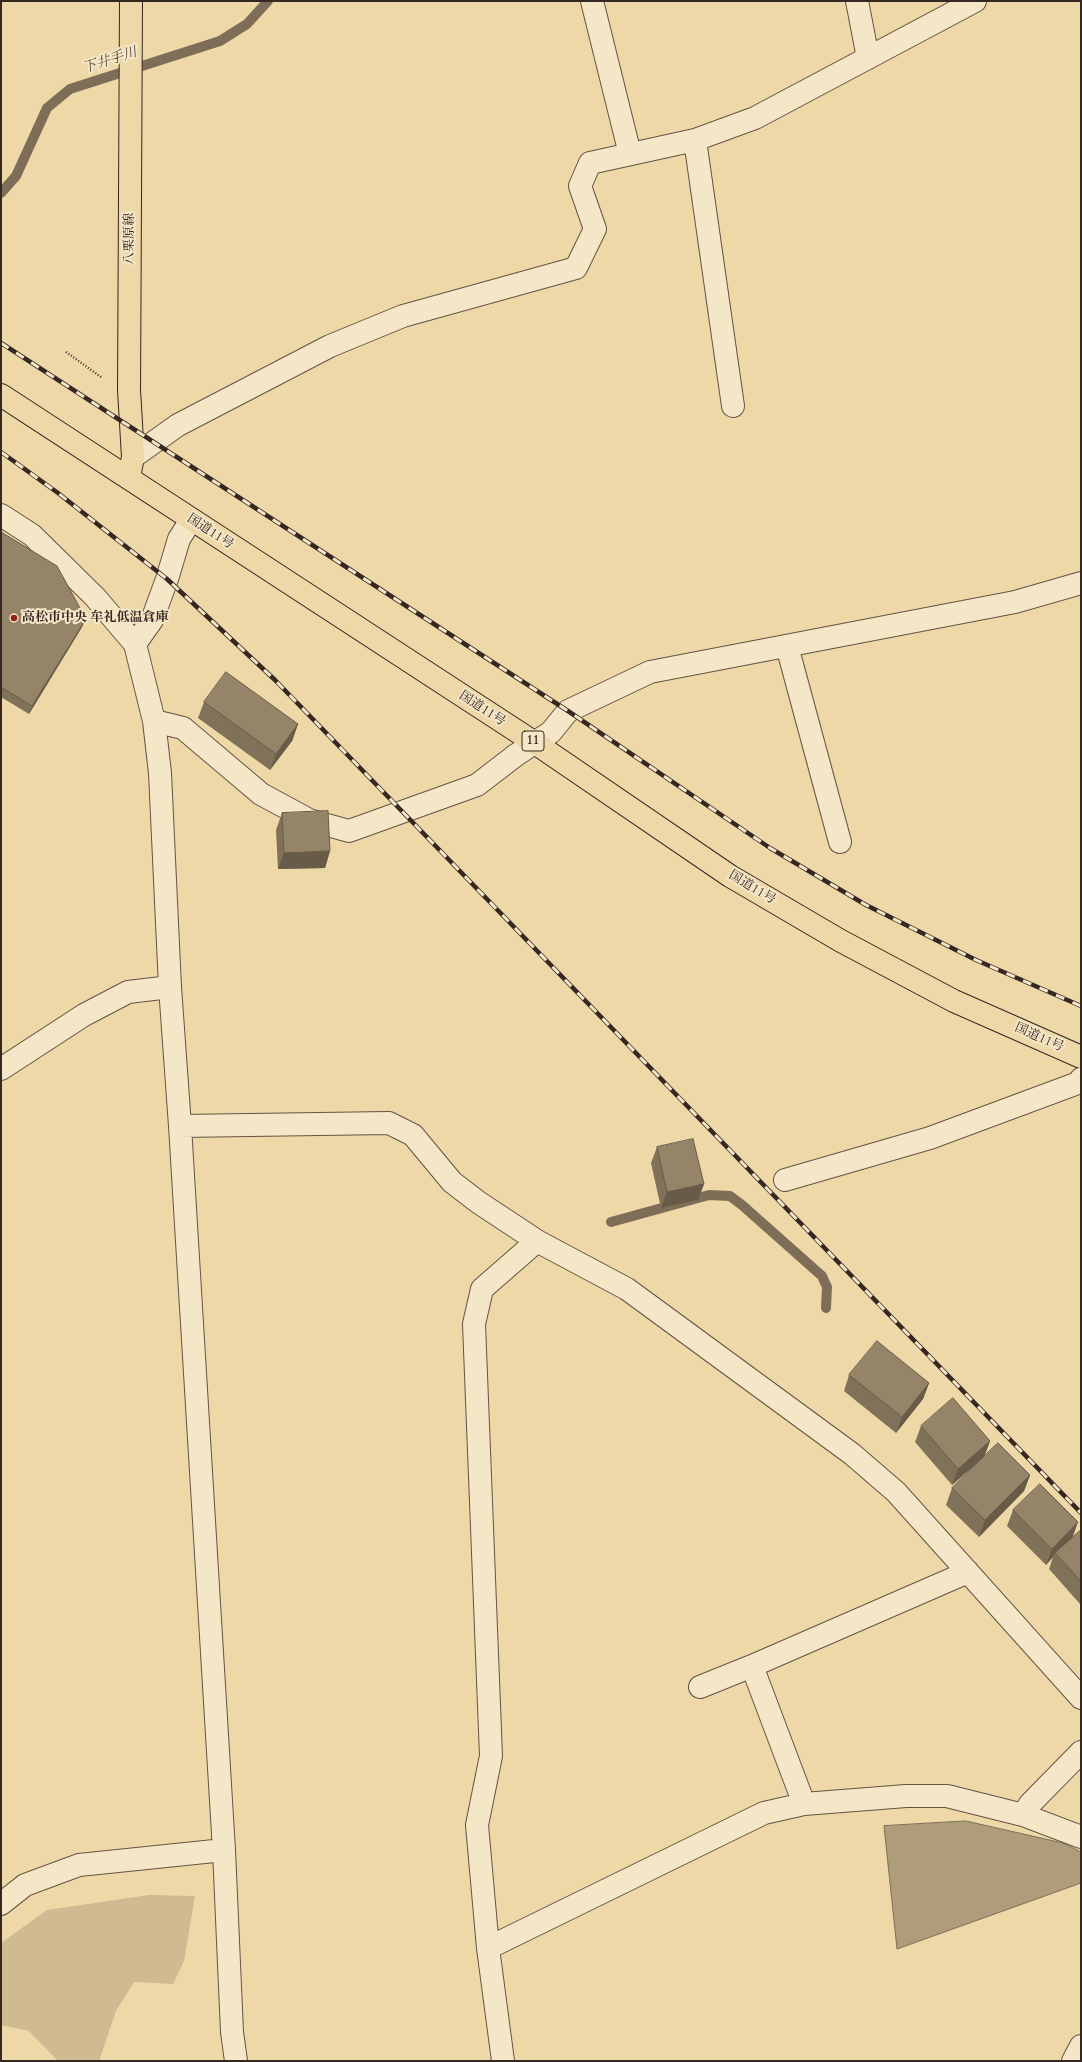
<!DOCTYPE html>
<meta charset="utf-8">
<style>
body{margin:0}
#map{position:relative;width:1082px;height:2062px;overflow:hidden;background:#eed8a8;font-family:Cardo,serif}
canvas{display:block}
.frame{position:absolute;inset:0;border:2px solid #352822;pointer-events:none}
</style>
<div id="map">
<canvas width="1082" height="2062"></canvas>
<div class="frame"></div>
</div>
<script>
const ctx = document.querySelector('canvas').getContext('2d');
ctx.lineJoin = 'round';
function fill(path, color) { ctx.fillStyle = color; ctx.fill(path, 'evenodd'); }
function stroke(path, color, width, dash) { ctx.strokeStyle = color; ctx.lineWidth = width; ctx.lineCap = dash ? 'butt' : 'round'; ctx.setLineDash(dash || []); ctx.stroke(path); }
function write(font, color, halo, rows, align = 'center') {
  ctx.font = font + ' Cardo,"Noto Serif JP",serif'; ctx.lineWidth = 4; ctx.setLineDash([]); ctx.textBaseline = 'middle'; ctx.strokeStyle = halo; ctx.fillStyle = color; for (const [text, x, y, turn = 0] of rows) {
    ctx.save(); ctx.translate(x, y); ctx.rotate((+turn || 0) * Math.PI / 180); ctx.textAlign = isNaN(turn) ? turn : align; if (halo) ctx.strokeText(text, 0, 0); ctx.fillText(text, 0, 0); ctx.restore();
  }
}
fill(new Path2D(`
 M149,1895L195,1896L184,1961L173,1984L134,1982L116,2011L100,2058L101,2061H58L29,2031L1,2025V1943L47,1910Z`), '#cfba91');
const water = new Path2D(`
 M966,1821L1063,1843L1081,1852V1883L897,1949L884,1826Z`);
fill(water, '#af9c7a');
stroke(water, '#7e6e57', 1);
stroke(new Path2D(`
 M1,193L16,176L47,108L70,89L220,41L247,24L268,1
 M611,1222L709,1195L730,1196L742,1205L822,1276L827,1287L826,1308`), '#7e6e57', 10);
const minor = new Path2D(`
 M592,1L630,154
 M857,1L868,58
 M695,140L733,406
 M133,457L178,425L330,346L403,316L576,268L595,229L580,186L590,163L695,140L755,118L975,1
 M1,515L32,535L95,597L135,644L154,721L160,773L170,987L180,1126L224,1850L232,2032L236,2061
 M135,644L152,620L167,579L179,539L191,520
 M787,646L840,842
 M154,721L183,728L261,794L309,820L349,831L477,785L516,755L551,732L568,711L650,672L1015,602L1081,583
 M1,1069L84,1015L128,992L170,987
 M180,1126L389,1123L413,1135L452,1182L478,1202L537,1241L627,1289L852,1454L896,1492L1081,1698
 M785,1180L930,1138L1078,1083L1081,1079
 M752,1666L804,1804
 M700,1687L752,1666L968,1572
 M1023,1815L1081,1837
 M1,1904L25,1885L79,1865L224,1850
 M488,1948L477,1825L491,1756L474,1324L482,1289L537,1241
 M503,2061L488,1948L764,1813L804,1804L906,1796H947L1023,1815L1030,1804L1081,1752
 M1073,2061L1081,2046`);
const major = new Path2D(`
 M129,477L133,457L129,390L131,1`);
const highway = new Path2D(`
 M1,395L535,743L730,876L841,941L954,1001L1081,1057`);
stroke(minor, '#635444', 24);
stroke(major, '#352822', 24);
stroke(highway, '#352822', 24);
stroke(new Path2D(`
 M66,352L101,377`), '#352822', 2.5, [1, 2]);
stroke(minor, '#f4e6c6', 22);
stroke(major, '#eed8a8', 22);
stroke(highway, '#eed8a8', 22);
const rail = new Path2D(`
 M1,343L568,711L770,848L866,905L976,960L1081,1006
 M1,452L58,493L167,579L275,680L1081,1513`);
stroke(rail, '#352822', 4.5);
stroke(rail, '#f4e6c6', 3, [9]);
fill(new Path2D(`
 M1,532L82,627L29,714L1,697Z
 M204,702L298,724L292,741L270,770L198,718Z
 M282,813L330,851L325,868L278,869L276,830Z
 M657,1147L704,1184L698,1200L661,1208L651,1163Z
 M849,1375L929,1383L923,1399L896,1433L844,1391Z
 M921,1426L990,1441L984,1457L1030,1475L1024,1491L979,1537L946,1505L952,1488L982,1459L952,1485L915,1442Z
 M1013,1510L1073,1537L1081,1530V1603L1080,1604L1049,1569L1053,1557L1046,1565L1007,1526Z`), '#807259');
fill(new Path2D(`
 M86,619L82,627L29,714L32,706Z
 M298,724L292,741L270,770L276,754Z
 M330,851L325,868L278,869L284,853Z
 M704,1184L698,1200L661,1208L667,1192Z
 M929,1383L923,1399L896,1433L902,1417Z
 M990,1441L984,1457L952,1485L958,1469Z
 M1030,1475L1024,1491L979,1537L985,1520Z
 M1078,1522L1072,1539L1055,1553L1053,1557L1046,1565L1052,1549Z`), '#685c49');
const building = new Path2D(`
 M1,532L57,566L86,619L32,706L1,687Z
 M226,672L298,724L276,754L204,702Z
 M328,811L330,851L284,853L282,813Z
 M693,1139L704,1184L667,1192L657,1147Z
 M877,1341L929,1383L902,1417L849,1375Z
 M953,1398L990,1441L958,1469L921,1426Z
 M998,1443L1030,1475L985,1520L952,1488Z
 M1040,1484L1078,1522L1052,1549L1013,1510Z
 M1081,1530V1581L1055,1553Z`);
fill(building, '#958468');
stroke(building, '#685c49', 1);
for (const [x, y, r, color] of [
 [14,618,4,"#8f2418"]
]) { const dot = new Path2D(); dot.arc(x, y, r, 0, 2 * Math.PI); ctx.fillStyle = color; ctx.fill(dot); stroke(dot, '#f4e6c6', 1.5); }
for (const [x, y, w] of [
 [533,741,22]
]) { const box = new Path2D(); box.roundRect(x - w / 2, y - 10, w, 20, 3); ctx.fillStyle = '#f4e6c6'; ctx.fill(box); stroke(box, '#352822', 1); }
write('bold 12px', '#352822', null, [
 ["11",533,741]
]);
write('13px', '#352822', '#f4e6c6', [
 ["八栗原線",130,239,-90],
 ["国道11号",210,532,33],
 ["国道11号",482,709,33],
 ["国道11号",752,888,31],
 ["国道11号",1039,1038,24]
]);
write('bold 13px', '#352822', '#f4e6c6', [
 ["高松市中央 牟礼低温倉庫",22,618]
], 'left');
write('italic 14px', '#5a4b3c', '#f4e6c6', [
 ["下井手川",110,61,-18]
]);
</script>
